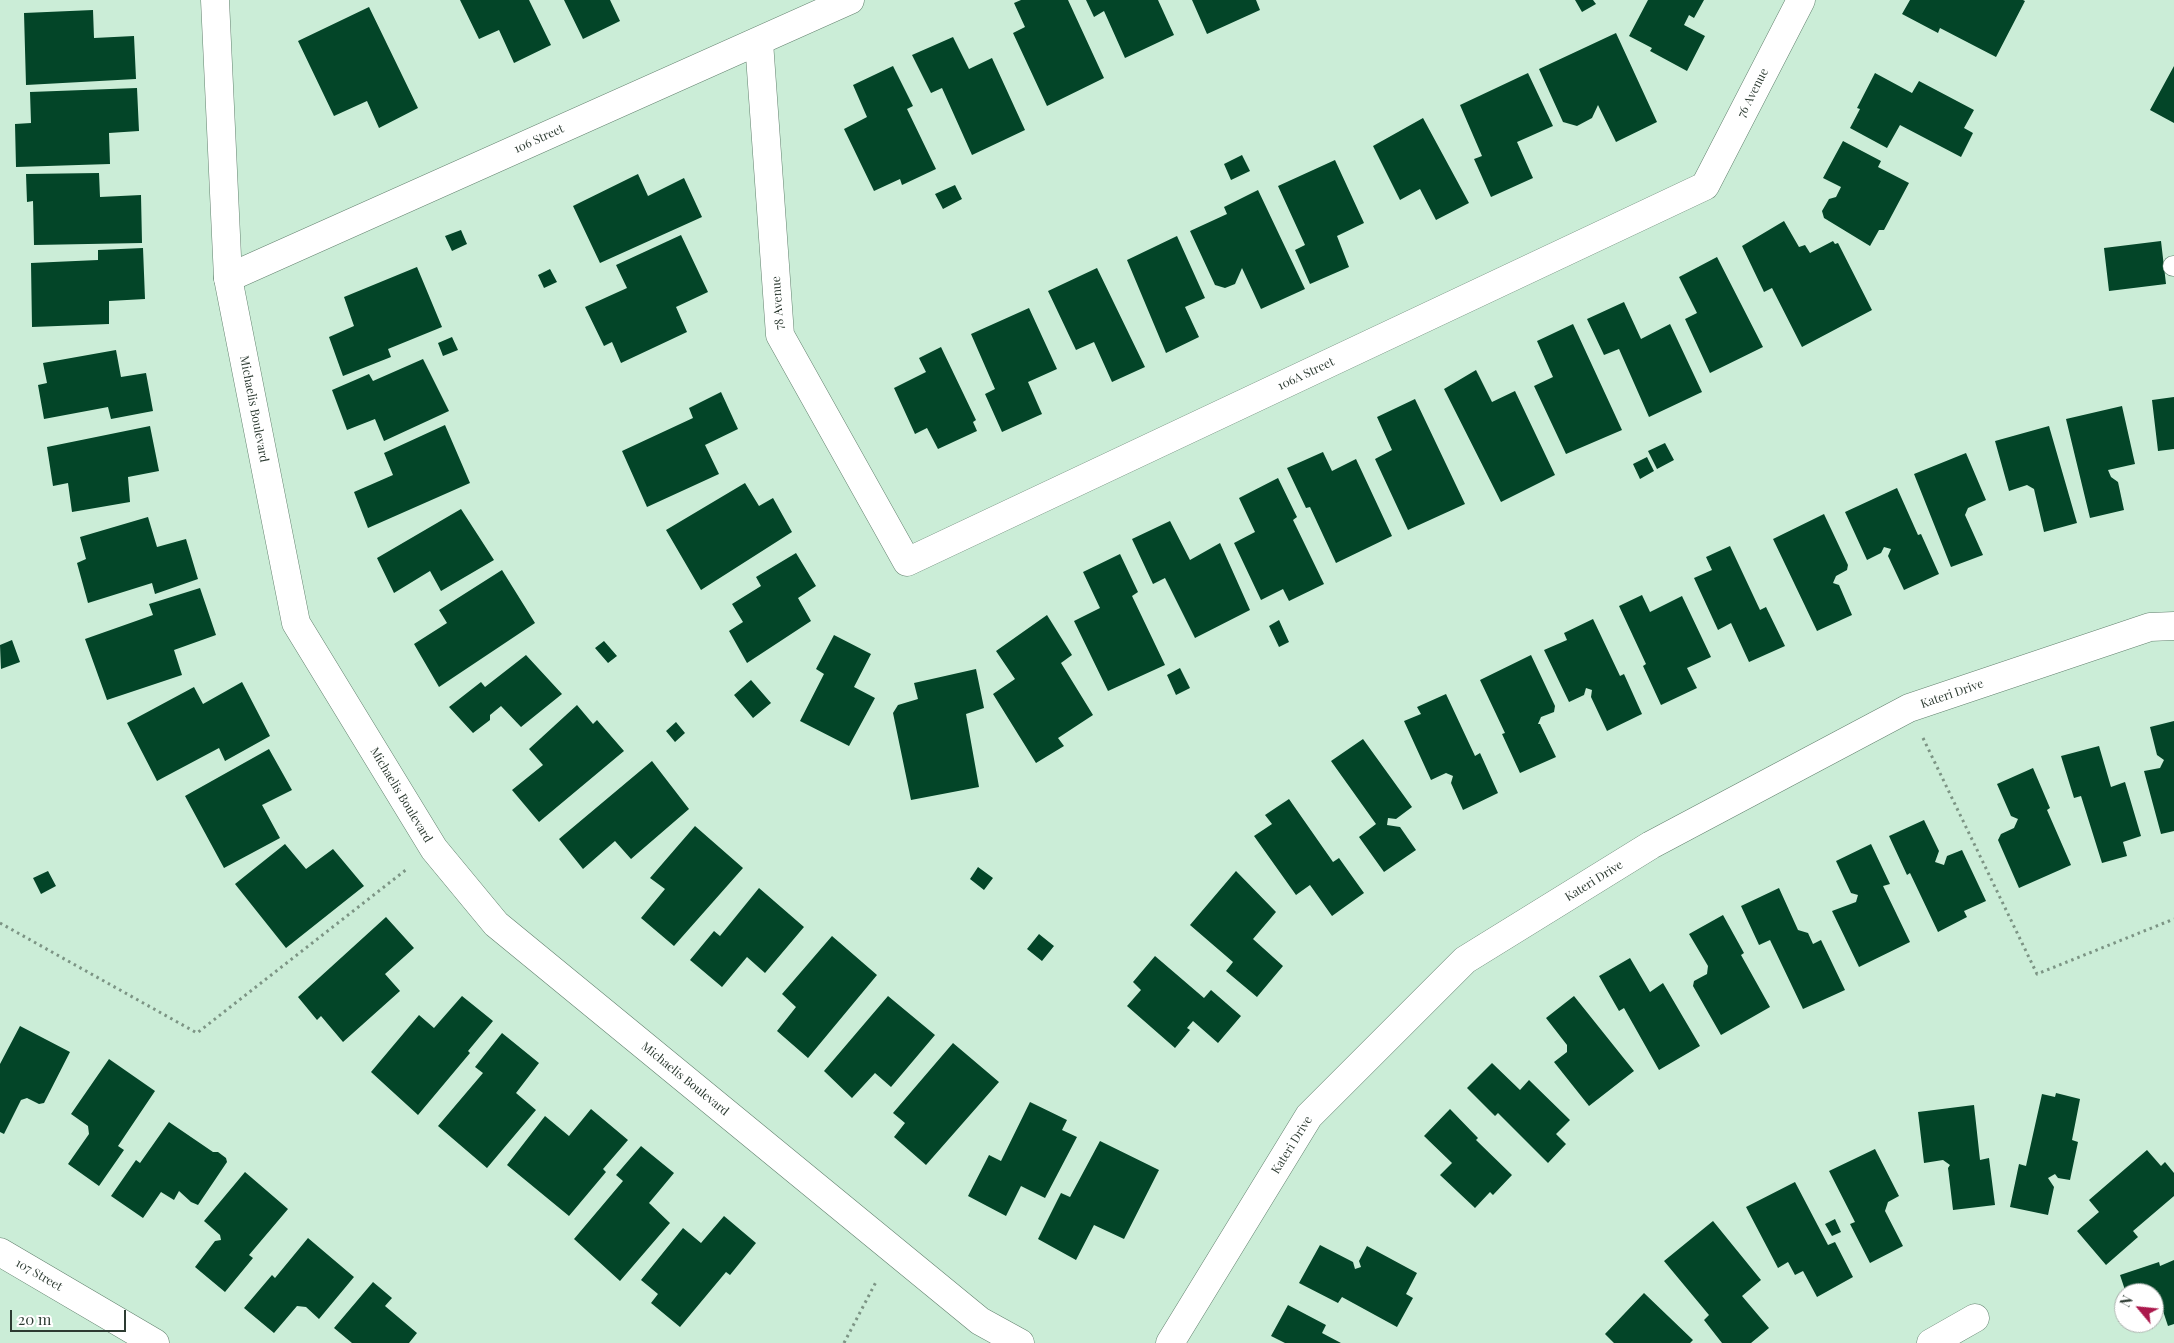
<!DOCTYPE html>
<style>
body{margin:0}
#map{position:relative;width:2174px;height:1343px;overflow:hidden;background:#cbedd7;font-family:"Playfair Display",serif}
canvas{display:block}
.north{position:absolute;left:2114px;top:1283px;width:50px;height:50px;box-sizing:border-box;background:#fff;border:1px solid #abb1ad;border-radius:50%;rotate:298deg;font-size:14px;font-weight:700;line-height:20px;text-align:center;color:#2d3b32}
.north::after{content:'';display:block;margin:auto;width:18px;height:22px;background:#ab184c;clip-path:polygon(50% 0,100% 100%,50% 72%,0 100%)}
.scale{position:absolute;left:10px;top:1310px;width:116px;height:22px;box-sizing:border-box;border:2px solid #2d3b32;border-top:0;padding-left:6px;font-size:15px;line-height:18px;white-space:nowrap;color:#2d3b32;-webkit-text-stroke:4px #fff;paint-order:stroke}
</style>
<div id="map">
<canvas width="2174" height="1343"></canvas>
<div class="north">N</div>
<div class="scale">20 m</div>
</div>
<script>
const ctx = document.querySelector('canvas').getContext('2d');
ctx.lineJoin = 'round';
function fill(path, color) { ctx.fillStyle = color; ctx.fill(path, 'evenodd'); }
function stroke(path, color, width, dash) { ctx.strokeStyle = color; ctx.lineWidth = width; ctx.lineCap = dash ? 'butt' : 'round'; ctx.setLineDash(dash || []); ctx.stroke(path); }
function write(font, color, halo, rows, align = 'center') {
  ctx.font = font + ' "Playfair Display",serif'; ctx.lineWidth = 5; ctx.setLineDash([]); ctx.textBaseline = 'middle'; ctx.strokeStyle = halo; ctx.fillStyle = color; for (const [text, x, y, turn = 0] of rows) {
    ctx.save(); ctx.translate(x, y); ctx.rotate((+turn || 0) * Math.PI / 180); ctx.textAlign = isNaN(turn) ? turn : align; if (halo) ctx.strokeText(text, 0, 0); ctx.fillText(text, 0, 0); ctx.restore();
  }
}
fill(new Path2D(`
 M460,0H529L551,45L514,63L499,30L479,39Z
 M564,0H610L620,21L583,39Z
 M1021,0H1068L1104,78L1047,106L1013,33L1025,27L1014,3Z
 M1086,0H1158L1174,35L1125,58L1104,11L1094,17Z
 M1192,0H1256L1260,10L1207,34Z
 M1575,0H1593L1596,4L1582,12Z
 M1648,0H1704L1694,18L1689,15L1684,25L1705,36L1687,71L1650,51L1652,48L1629,36Z
 M1910,0H2023L2025,1L1996,57L1940,28L1938,33L1902,14Z
 M369,7L418,108L379,128L367,101L334,116L298,41Z
 M93,10L94,38L134,36L136,79L26,85L24,13Z
 M1616,33L1657,122L1616,142L1598,105L1592,118L1577,126L1563,122L1539,69Z
 M953,37L969,69L992,58L1025,130L972,155L942,88L931,93L912,55Z
 M893,66L913,106L907,109L936,169L902,185L900,179L874,191L844,129L867,117L853,85Z
 M2174,66V123L2150,110Z
 M1528,73L1553,126L1517,142L1533,178L1491,197L1474,159L1482,156L1460,105Z
 M1875,73L1912,93L1919,81L1974,110L1964,128L1973,133L1961,157L1900,125L1887,148L1850,128L1860,109L1857,108Z
 M137,88L139,131L109,133L110,164L16,167L15,124L31,123L30,92Z
 M1423,118L1469,203L1436,220L1420,189L1400,200L1373,146Z
 M1843,141L1881,161L1878,167L1909,183L1884,230H1879L1870,246L1824,218L1822,211L1829,199L1836,197L1841,187L1823,178Z
 M1242,155L1250,171L1231,180L1224,164Z
 M1335,160L1364,223L1337,236L1349,267L1310,284L1295,250L1305,245L1278,186Z
 M99,173L100,197L141,195L142,243L34,245L33,201L27,202L26,174Z
 M638,174L648,196L684,178L702,217L600,263L573,206Z
 M955,185L962,199L943,209L935,194Z
 M1258,190L1305,289L1261,309L1242,268L1235,284L1225,288L1215,285L1190,231L1227,214L1224,207Z
 M1784,221L1799,247L1805,245L1810,253L1833,241L1835,244L1838,243L1872,310L1802,347L1772,288L1764,292L1742,246Z
 M461,230L467,244L452,251L445,236Z
 M681,235L708,292L676,307L687,332L621,363L612,342L604,346L585,307L627,288L616,265Z
 M1177,236L1205,298L1185,307L1199,337L1166,353L1127,260Z
 M2161,241L2166,284L2109,291L2104,248Z
 M143,248L145,299L109,301V324L32,327L31,263L98,260V250Z
 M1717,257L1763,347L1710,373L1685,319L1697,313L1679,277Z
 M417,267L442,327L388,349L391,357L343,376L329,337L354,326L344,297Z
 M1097,268L1145,367L1112,382L1094,342L1076,350L1048,291Z
 M550,269L557,282L544,288L538,275Z
 M1624,302L1641,339L1670,324L1702,392L1649,417L1619,349L1604,355L1587,319Z
 M1029,308L1057,369L1028,382L1042,414L1002,432L985,394L995,389L971,334Z
 M1573,324L1622,430L1566,454L1534,386L1553,377L1537,341Z
 M452,337L458,350L443,356L438,343Z
 M941,347L976,420L973,422L977,431L938,449L927,428L915,434L894,388L926,372L919,358Z
 M116,350L121,377L146,373L153,411L111,419L108,407L44,419L38,385L47,383L43,363Z
 M423,359L449,411L384,441L375,419L347,430L332,390L369,374L373,381Z
 M1476,370L1492,402L1515,391L1555,475L1501,502L1444,389Z
 M721,392L738,429L705,445L719,474L647,507L622,451L693,418L689,408Z
 M2174,397V449L2158,451L2152,400Z
 M1415,399L1465,504L1408,530L1375,459L1392,450L1377,417Z
 M2122,406L2135,464L2108,470L2111,477L2118,482L2124,510L2090,518L2066,419Z
 M445,425L470,483L368,528L354,492L393,475L384,453Z
 M150,426L159,471L128,477L130,502L72,512L68,483L53,486L47,447Z
 M2049,426L2077,523L2044,532L2034,489L2027,485L2009,491L1995,441Z
 M1665,443L1674,460L1657,469L1648,451Z
 M1323,452L1332,471L1356,459L1392,536L1336,563L1310,507L1306,508L1287,468Z
 M1966,453L1986,500L1968,508L1965,515L1983,555L1951,567L1914,474Z
 M1647,457L1654,471L1640,479L1633,464Z
 M1278,478L1297,517L1293,520L1324,584L1289,601L1283,589L1261,600L1234,543L1255,532L1239,498Z
 M745,483L759,506L773,498L792,532L701,590L666,530Z
 M1897,488L1918,535L1921,534L1939,574L1904,590L1888,556L1891,549L1884,547L1881,553L1867,560L1845,512Z
 M461,509L494,560L441,591L430,571L394,593L377,558Z
 M1824,514L1848,565L1847,570L1836,576L1833,583L1839,585L1852,615L1817,631L1773,539Z
 M148,517L157,547L186,539L198,579L155,594L152,583L88,603L77,563L86,559L80,537Z
 M1170,521L1190,560L1220,543L1250,610L1195,638L1165,578L1153,584L1132,539Z
 M1730,546L1760,610L1766,607L1785,646L1749,662L1731,623L1718,630L1694,578L1712,570L1706,557Z
 M796,553L816,586L798,598L811,621L747,663L729,631L743,622L732,604L761,586L756,577Z
 M1120,554L1138,592L1132,596L1165,665L1108,691L1074,621L1100,608L1083,572Z
 M502,570L535,623L439,687L414,644L447,623L439,610Z
 M200,588L216,635L174,650L182,675L107,700L85,639L153,615L149,604Z
 M1642,595L1650,612L1682,596L1711,657L1687,668L1697,688L1661,705L1643,666L1646,664L1619,606Z
 M1047,615L1072,655L1061,663L1093,715L1058,738L1064,746L1036,763L993,694L1015,679L996,651Z
 M1593,619L1620,676L1624,674L1642,714L1607,731L1591,697L1592,690L1586,688L1584,695L1569,702L1544,650L1567,640L1564,633Z
 M1279,620L1289,642L1279,647L1269,626Z
 M834,635L871,654L854,687L875,698L849,746L800,721L824,674L816,669Z
 M12,640L20,662L1,669L0,645Z
 M604,641L617,656L608,663L595,648Z
 M526,655L562,694L521,727L501,706L490,715V720L473,733L449,707L481,682L485,687Z
 M1531,655L1555,706L1554,712L1541,717L1538,724H1540L1556,757L1520,773L1502,734L1505,733L1480,680Z
 M1180,668L1190,688L1176,695L1167,675Z
 M976,669L984,708L966,714L979,787L911,800L893,713L898,705L918,699L914,683Z
 M751,680L771,703L753,718L734,695Z
 M242,682L270,736L225,761L219,748L157,781L127,723L194,687L203,704Z
 M1446,694L1475,756L1480,753L1498,793L1463,810L1451,783L1453,776L1446,773L1431,780L1404,721L1421,714L1417,707Z
 M577,705L593,724L597,720L624,751L539,822L512,790L543,765L529,749Z
 M2174,721V831L2161,834L2144,771L2160,768L2164,760L2157,755L2150,727Z
 M676,722L685,733L675,742L666,731Z
 M1363,739L1412,807L1396,819L1388,818L1387,825L1400,827L1416,850L1384,872L1359,837L1376,824L1331,761Z
 M2099,746L2111,787L2125,782L2141,836L2123,842L2127,856L2102,863L2081,796L2074,798L2061,756Z
 M269,749L292,790L262,805L280,838L224,868L185,796Z
 M652,761L689,809L631,859L615,841L583,869L559,839Z
 M2033,768L2050,808L2047,810L2071,865L2019,888L1998,840L2001,834L2014,828L2018,819L2011,816L1997,784Z
 M1289,799L1333,862L1339,858L1364,893L1332,916L1310,885L1296,895L1254,836L1272,824L1265,815Z
 M1924,820L1939,851L1935,862L1944,865L1947,856L1962,850L1986,901L1964,911L1967,917L1938,932L1910,873L1907,875L1889,836Z
 M695,826L743,868L674,946L641,918L665,889L650,878Z
 M285,844L306,869L333,849L364,886L286,948L235,884Z
 M1871,844L1890,884L1883,886L1910,942L1859,967L1832,911L1856,902L1858,895L1851,893L1836,861Z
 M978,867L993,878L984,890L970,879Z
 M48,871L56,886L41,894L33,878Z
 M1236,871L1276,912L1253,939L1283,966L1257,997L1226,971L1233,962L1190,925Z
 M759,888L804,927L765,973L747,957L722,987L690,960L714,931L720,936Z
 M1779,888L1798,930L1808,933L1813,944L1821,940L1845,990L1803,1009L1770,940L1759,945L1741,906Z
 M1723,915L1744,953L1741,955L1770,1007L1721,1035L1693,986L1694,981L1707,974L1708,966L1689,934Z
 M386,917L414,948L385,974L400,991L343,1042L321,1016L317,1020L298,997Z
 M1039,934L1054,946L1042,961L1027,949Z
 M832,936L877,975L808,1058L777,1031L796,1007L782,994Z
 M1155,956L1204,998L1211,990L1241,1016L1218,1043L1193,1021L1187,1028L1190,1030L1175,1048L1127,1006L1141,990L1133,982Z
 M1630,958L1650,992L1663,983L1700,1046L1659,1070L1624,1008L1619,1011L1599,976Z
 M462,996L493,1021L468,1051L470,1053L418,1115L371,1072L419,1015L434,1028Z
 M888,996L935,1035L891,1087L875,1073L852,1098L824,1071Z
 M1574,996L1634,1071L1589,1106L1554,1062L1567,1052V1045L1546,1018Z
 M20,1026L70,1052L44,1103L39,1104L27,1098L21,1100L4,1134L0,1132V1064Z
 M502,1033L539,1063L516,1093L536,1110L487,1168L438,1126L483,1073L475,1067Z
 M953,1043L999,1082L926,1165L894,1137L905,1123L893,1113Z
 M109,1059L155,1091L118,1146L124,1150L99,1186L68,1164L89,1134L88,1126L71,1114Z
 M1492,1063L1520,1090L1529,1080L1570,1120L1556,1134L1566,1144L1548,1163L1498,1113L1495,1116L1467,1088Z
 M2056,1093L2080,1099L2072,1140L2078,1142L2070,1180L2058,1178L2055,1174L2048,1178L2054,1187L2048,1215L2010,1207L2019,1164L2026,1166L2042,1094L2055,1097Z
 M1030,1102L1067,1120L1062,1130L1077,1137L1045,1198L1021,1186L1006,1216L968,1196L989,1155L1001,1161Z
 M1974,1105L1980,1160L1989,1158L1995,1205L1953,1210L1948,1168L1950,1165L1943,1160L1924,1163L1918,1112Z
 M591,1109L628,1140L603,1169L606,1172L569,1216L507,1165L545,1116L569,1136Z
 M1450,1109L1478,1138L1476,1140L1512,1175L1493,1195L1490,1192L1475,1208L1440,1175L1452,1163L1424,1136Z
 M169,1122L213,1152H218L226,1158L227,1162L198,1205L191,1202L179,1191L174,1200L161,1192L143,1218L111,1196L136,1160L140,1163Z
 M1100,1141L1159,1170L1124,1239L1094,1225L1076,1260L1038,1239L1061,1193L1070,1197Z
 M641,1146L674,1173L649,1203L670,1223L620,1281L574,1239L623,1181L616,1175Z
 M1875,1149L1899,1196L1888,1202L1885,1211L1903,1246L1870,1263L1850,1224L1855,1222L1829,1171Z
 M2147,1150L2161,1166L2165,1162L2174,1173V1196L2133,1231L2138,1237L2106,1265L2077,1231L2099,1212L2089,1200Z
 M245,1172L288,1209L249,1255L253,1258L225,1292L195,1267L215,1241L221,1240L220,1235L204,1221Z
 M1795,1182L1828,1245L1835,1242L1853,1277L1817,1297L1803,1271L1795,1275L1788,1262L1778,1268L1746,1207Z
 M724,1216L756,1243L730,1275L726,1272L680,1327L651,1303L658,1294L641,1280L683,1228L701,1243Z
 M1835,1219L1841,1232L1832,1236L1825,1224Z
 M1713,1221L1761,1280L1742,1296L1769,1328L1751,1343H1722L1704,1320L1709,1315L1664,1261Z
 M308,1238L354,1277L319,1319L306,1307L297,1306L274,1333L244,1308L272,1275L275,1278Z
 M1320,1245L1353,1262L1355,1269L1361,1267L1359,1261L1367,1246L1417,1273L1406,1294L1413,1298L1397,1327L1342,1297L1338,1303L1299,1283Z
 M2174,1260V1324L2168,1326L2159,1299L2154,1301V1293H2126L2120,1275L2159,1262L2160,1266Z
 M373,1282L392,1298L385,1306L417,1333L409,1343H352L334,1328Z
 M1644,1293L1693,1340L1690,1343H1614L1605,1334Z
 M1288,1305L1326,1325L1322,1333L1341,1343H1285L1271,1336Z`), '#034528');
const service = new Path2D(`
 M2173,266H2174`);
const minor = new Path2D(`
 M759,42L780,335L907,562L1705,186L1801,0
 M228,278L850,0
 M0,1252L155,1343
 M1931,1343L1975,1318`);
const tertiary = new Path2D(`
 M215,0L228,278L296,623L434,849L496,924L980,1321L1020,1343
 M1170,1343L1309,1116L1465,960L1651,845L1909,708L2150,627L2174,626`);
stroke(service, '#62816e', 21);
stroke(minor, '#62816e', 29);
stroke(tertiary, '#62816e', 29);
stroke(new Path2D(`
 M1923,738L2037,974L2174,919
 M0,923L197,1033L407,869
 M844,1343L877,1280`), '#7c9484', 3, [2.5, 4]);
stroke(service, '#fff', 20);
stroke(minor, '#fff', 28);
stroke(tertiary, '#fff', 28);
write('12px', '#2d3b32', '#fff', [
 ["76 Avenue",1753,93,-63],
 ["106 Street",539,139,-24],
 ["78 Avenue",778,303,-94],
 ["106A Street",1306,374,-25],
 ["Michaelis Boulevard",254,409,79],
 ["Kateri Drive",1952,694,-19],
 ["Michaelis Boulevard",401,795,59],
 ["Kateri Drive",1594,881,-32],
 ["Michaelis Boulevard",685,1079,39],
 ["Kateri Drive",1292,1145,-58],
 ["107 Street",39,1275,30]
]);
</script>
